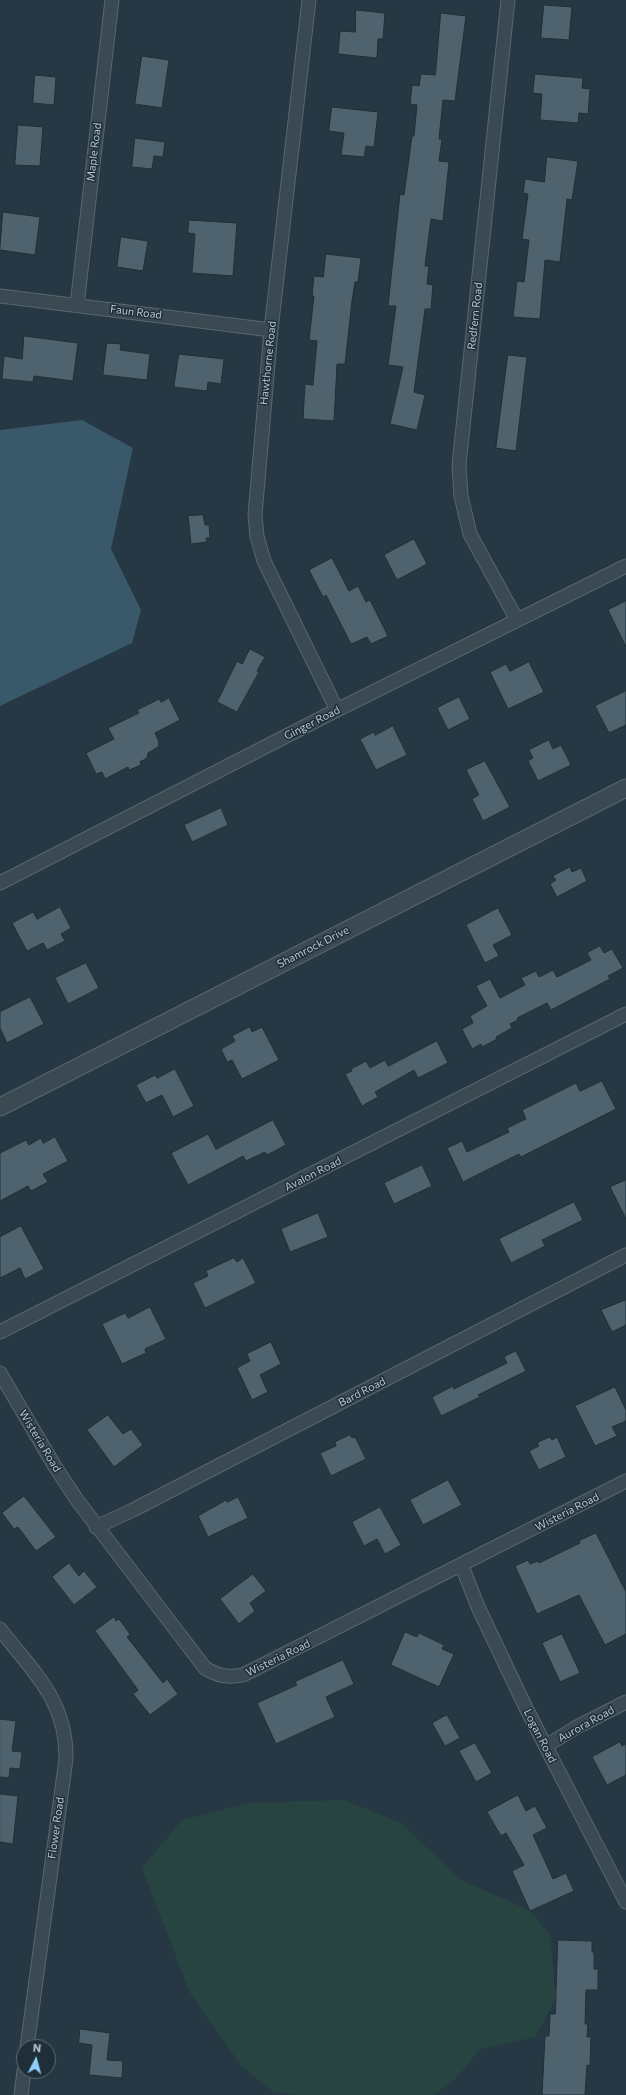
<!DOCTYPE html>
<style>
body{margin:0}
#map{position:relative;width:626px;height:2095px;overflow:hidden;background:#263843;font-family:Commissioner,sans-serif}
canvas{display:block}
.north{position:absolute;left:16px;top:2039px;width:40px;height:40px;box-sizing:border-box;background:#1f2e38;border:1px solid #5c6a73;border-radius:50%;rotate:6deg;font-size:11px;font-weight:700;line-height:16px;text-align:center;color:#b7c4cc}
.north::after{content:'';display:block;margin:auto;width:14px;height:18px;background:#8ecffa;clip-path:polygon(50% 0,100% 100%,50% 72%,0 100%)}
</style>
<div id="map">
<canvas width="626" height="2095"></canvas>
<div class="north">N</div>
</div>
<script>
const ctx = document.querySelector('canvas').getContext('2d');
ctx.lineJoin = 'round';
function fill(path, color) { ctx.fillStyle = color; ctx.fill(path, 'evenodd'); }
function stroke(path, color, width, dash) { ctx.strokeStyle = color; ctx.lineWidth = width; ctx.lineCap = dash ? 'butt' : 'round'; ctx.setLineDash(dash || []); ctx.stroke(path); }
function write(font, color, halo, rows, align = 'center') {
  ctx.font = font + ' Commissioner,sans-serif'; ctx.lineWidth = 3; ctx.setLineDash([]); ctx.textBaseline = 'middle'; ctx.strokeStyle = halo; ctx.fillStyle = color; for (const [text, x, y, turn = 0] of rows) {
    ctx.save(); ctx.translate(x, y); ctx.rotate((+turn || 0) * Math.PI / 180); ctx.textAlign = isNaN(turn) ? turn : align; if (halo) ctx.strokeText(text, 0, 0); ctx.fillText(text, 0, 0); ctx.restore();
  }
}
fill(new Path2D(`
 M344,1800L401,1823L461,1880L529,1910L550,1935L556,1999L535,2037L480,2049L454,2081L433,2095H300L275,2093L242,2067L190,1993L142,1868L182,1820L249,1803Z`), '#284441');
fill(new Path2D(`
 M82,420L133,448L111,549L141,610L132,643L0,706V430Z`), '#39586a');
const building = new Path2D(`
 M544,5L572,7L569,40L541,38Z
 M356,10L385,13L383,39H378L377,58L338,54L340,31L355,32Z
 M441,13L466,16L455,101L443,100L439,139H442L439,161L449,162L443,221L431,219L425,266H429L427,284L433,285L431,309H425L414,392L425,395L417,430L390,424L403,367L388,365L396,306H388L400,194L404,195L412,136H414L417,105L410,104L412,85L419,86L421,74L435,75Z
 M142,56L169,60L162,108L135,104Z
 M535,74L583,78L582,88L590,89L588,114L579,113L578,123L540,120L542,94L533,93Z
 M35,75L56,77L54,105L33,103Z
 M332,107L378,112L374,147L366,146L364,157L341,155L344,133L329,131Z
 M18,125L43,127L40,166L15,165Z
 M135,138L165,142L163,157L154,156L152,169L132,167Z
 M547,157L578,161L572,200L567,199L560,262L545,260L540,319L513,317L517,281L524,282L529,240L522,239L528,194L523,193L525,179L544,182Z
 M3,212L40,217L35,255L0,250Z
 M189,220L237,223L233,276L192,273L195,234L188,233Z
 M121,237L148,241L143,271L117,267Z
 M326,254L361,258L358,282H355L352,301L345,364H337L334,421L303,419L305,384L313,385L317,341L309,340L314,296H312L314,276L323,277Z
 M24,336L78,343L73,381L34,376L33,382L2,379L4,356L22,359Z
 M107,343L121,344L120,350L150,354L147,380L103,375Z
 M179,354L224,359L221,384L208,382L207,391L174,387Z
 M508,355L527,357L516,451L496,448Z
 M203,515L205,525H209L210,538H206L207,542L191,544L188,516Z
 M414,539L427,564L397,580L384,555Z
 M332,558L349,591L358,586L366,602L370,600L388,636L371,644L367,637L351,644L326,595L323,597L309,570Z
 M626,601V647L608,610Z
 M250,649L265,657L257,671L259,672L237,712L217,702L237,661L242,664Z
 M529,662L544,692L508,709L490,672L506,664L510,671Z
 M626,691V725L609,733L595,706Z
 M459,697L470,719L448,730L437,708Z
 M169,698L180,720L155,733L159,742L158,747L148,753L147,758L140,762L141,765L129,770L128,767L105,779L102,772L96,774L86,753L114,739L108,728L139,713L137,710L159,699L161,702Z
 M393,726L407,755L376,770L360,739L374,732L375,735Z
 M549,740L553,749L561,745L571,765L538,781L528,761L533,758L529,750Z
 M485,761L510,807L483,821L472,799L479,795L466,770Z
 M221,808L228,825L192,842L184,825Z
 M570,867L572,872L581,868L587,881L557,897L550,884L556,880L553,876Z
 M60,907L71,928L61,934L65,941L47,950L43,943L27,951L12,923L33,912L37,919Z
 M498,908L512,935L493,945L499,956L485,963L466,925Z
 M600,946L604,953L612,949L623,968L608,976L610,979L551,1010L547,1003L517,1018L518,1020L510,1024L512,1028L496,1037L497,1039L482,1047L481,1044L472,1049L462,1029L473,1023L470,1016L487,1006L476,986L490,979L500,998L525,985L521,978L536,971L539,977L553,970L557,977L591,960L587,953Z
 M86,963L99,988L68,1004L55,978Z
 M30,997L44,1024L7,1043L0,1028V1012Z
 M250,1027L252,1032L262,1027L279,1060L242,1079L232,1060L227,1062L221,1049L235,1041L232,1036Z
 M437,1041L448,1063L418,1078L414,1070L375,1092L378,1097L362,1106L345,1074L352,1071L351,1069L366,1061L370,1068L385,1060L388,1066Z
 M175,1069L194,1106L173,1117L162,1095L146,1103L136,1085L155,1075L157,1078Z
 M602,1081L616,1109L521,1157L519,1154L463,1182L447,1148L462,1141L467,1152L509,1132L507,1128L526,1119L522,1110L576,1083L580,1091Z
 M273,1120L286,1145L267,1155L265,1152L246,1161L243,1156L188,1185L171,1153L208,1134L216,1149Z
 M55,1137L68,1161L43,1174L48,1182L31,1191L28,1186L0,1201V1153L26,1140L29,1145L41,1138L43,1143Z
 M422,1165L432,1186L394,1204L384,1183Z
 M626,1180V1219L610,1187Z
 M574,1202L583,1220L542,1240L545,1246L511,1263L499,1239Z
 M318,1213L328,1237L290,1252L281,1229Z
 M21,1226L44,1269L25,1279L20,1268L0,1278V1237Z
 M234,1258L237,1262L243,1258L256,1283L205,1308L193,1283L208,1276L206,1271Z
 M626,1300V1325L612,1332L601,1310Z
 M150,1307L166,1339L145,1349L146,1353L122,1364L102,1324L125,1313L128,1318Z
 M271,1342L281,1364L260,1375L268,1392L252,1400L237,1368L250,1361L247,1354Z
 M516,1351L526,1371L478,1395L480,1397L441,1416L432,1397L453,1386L454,1389L507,1363L504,1357Z
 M615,1387L626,1410V1421L612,1427L617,1436L595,1446L575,1406Z
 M108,1415L123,1434L131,1429L143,1445L114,1467L87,1430Z
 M350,1435L352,1438L355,1437L366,1459L331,1476L320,1453L336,1446L335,1442Z
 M550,1437L552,1440L557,1437L566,1457L539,1470L529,1451L539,1446L537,1443Z
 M448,1480L462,1505L423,1525L410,1500Z
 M24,1496L56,1537L36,1551L18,1527L14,1529L2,1513Z
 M238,1497L248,1518L208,1537L198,1516L226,1500L227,1502Z
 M380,1507L401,1545L385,1554L377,1539L364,1546L352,1522Z
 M596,1533L626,1592V1634L605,1645L579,1595L537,1614L515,1566L528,1560L530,1564L538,1561L539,1563L580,1543L579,1541Z
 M69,1563L79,1576L84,1571L97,1587L74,1605L52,1577Z
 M253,1574L266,1591L250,1603L255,1611L239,1624L220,1599Z
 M114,1617L116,1621L119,1619L130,1634L127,1637L163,1683L167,1679L178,1694L150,1715L133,1694L138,1690L95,1631Z
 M405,1632L417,1637L419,1633L444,1645L442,1649L454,1654L439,1687L391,1665Z
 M562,1634L580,1673L560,1682L542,1643Z
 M343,1660L354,1684L326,1697L335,1717L276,1744L257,1703L297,1685L295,1682Z
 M447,1715L460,1738L445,1746L432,1723Z
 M0,1719L16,1721L12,1751L22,1752L20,1769L10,1768L9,1778L0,1777Z
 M620,1742L622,1746L626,1744V1775L607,1785L592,1757Z
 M475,1743L492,1773L476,1782L459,1751Z
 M0,1794L18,1796L13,1844L0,1842Z
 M518,1795L526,1811L535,1806L547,1828L533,1835L553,1879L566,1873L574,1891L530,1911L512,1871L524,1865L506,1833L501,1836L487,1812Z
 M558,1940L592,1941V1952H594V1969H598V1990H586L585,2024H588L587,2037H591L590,2066L587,2065L585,2095H542L545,2036H549L550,2014H555Z
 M80,2029L110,2033L107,2060L123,2061L122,2078L89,2075L92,2045L79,2043Z`);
fill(building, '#4f636e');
stroke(building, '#21303a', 1);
const minor = new Path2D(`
 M309,0L271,330L255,515L257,536L264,561L337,710
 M508,0L459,465L461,496L470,534L517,620
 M0,296L271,330
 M77,305L112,0
 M0,883L337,710L626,566
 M0,1332L626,1014
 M0,1373L54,1465L77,1500L205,1668C218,1676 228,1678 243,1675L626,1481
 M96,1527L133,1510L626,1255
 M462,1566L478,1607L526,1708L626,1902
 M0,1629C33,1672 67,1700 66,1759L27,2047
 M546,1746L575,1728L626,1702
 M21,2095L24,2071`);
const tertiary = new Path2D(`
 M0,1107L626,788`);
stroke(minor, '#58676f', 15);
stroke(tertiary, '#58676f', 19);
stroke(minor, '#3a4952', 13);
stroke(tertiary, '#3a4952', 17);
write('11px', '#b7c4cc', '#1f2e38', [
 ["Maple Road",94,152,-83],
 ["Faun Road",136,312,7],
 ["Redfern Road",475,316,-84],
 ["Hawthorne Road",268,363,-84],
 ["Ginger Road",312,723,-27],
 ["Shamrock Drive",313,947,-27],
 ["Avalon Road",313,1174,-27],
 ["Bard Road",362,1392,-27],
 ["Wisteria Road",40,1441,59],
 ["Wisteria Road",567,1512,-27],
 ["Wisteria Road",278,1658,-26],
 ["Aurora Road",586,1724,-29],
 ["Logan Road",540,1736,63],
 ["Flower Road",56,1828,-82]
]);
</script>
